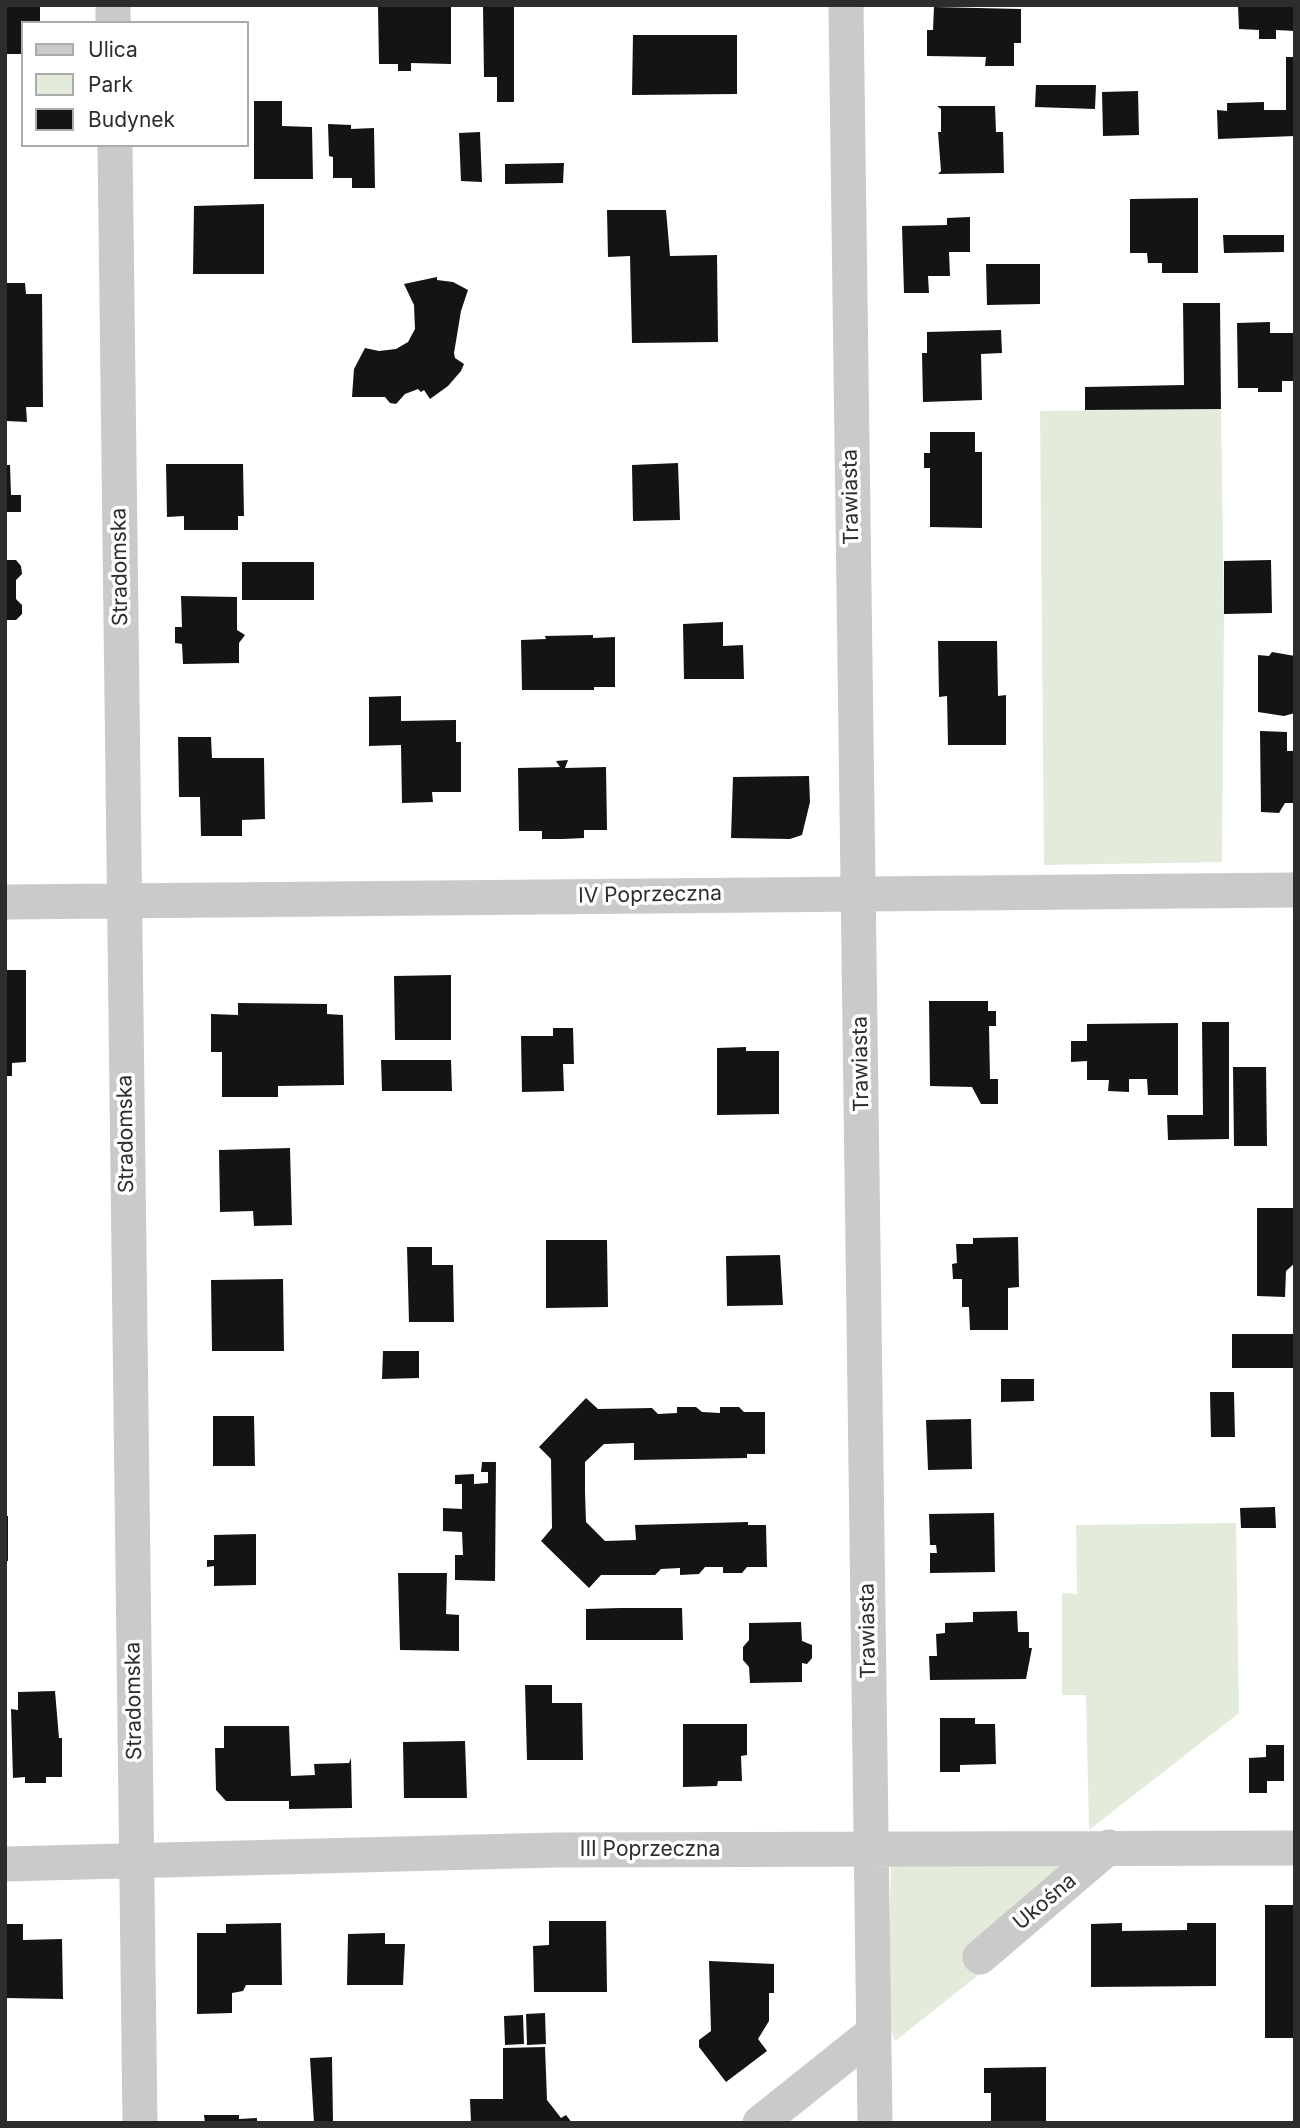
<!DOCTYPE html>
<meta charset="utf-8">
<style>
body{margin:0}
#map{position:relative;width:1300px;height:2128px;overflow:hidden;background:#fff;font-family:Inter,sans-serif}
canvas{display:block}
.frame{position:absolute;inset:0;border:7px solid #2d2d2d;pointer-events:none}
.legend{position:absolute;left:21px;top:21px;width:228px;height:126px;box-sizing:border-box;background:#fff;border:2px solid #ababab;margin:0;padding:9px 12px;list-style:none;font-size:21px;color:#2d2d2d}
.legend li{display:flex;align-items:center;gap:14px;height:35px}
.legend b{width:35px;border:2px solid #ababab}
</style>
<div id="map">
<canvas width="1300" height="2128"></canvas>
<div class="frame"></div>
<ul class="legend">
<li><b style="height:9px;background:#cacaca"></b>Ulica</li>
<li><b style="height:19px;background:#e3ebda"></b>Park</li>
<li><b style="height:19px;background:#141414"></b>Budynek</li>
</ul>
</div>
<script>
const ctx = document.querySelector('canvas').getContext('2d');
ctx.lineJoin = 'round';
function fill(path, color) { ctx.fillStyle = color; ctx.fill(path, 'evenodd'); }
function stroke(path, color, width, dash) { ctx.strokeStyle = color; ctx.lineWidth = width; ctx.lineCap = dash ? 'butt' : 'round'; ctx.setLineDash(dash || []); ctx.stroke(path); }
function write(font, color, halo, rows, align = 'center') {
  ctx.font = font + ' Inter,sans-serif'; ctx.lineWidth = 7; ctx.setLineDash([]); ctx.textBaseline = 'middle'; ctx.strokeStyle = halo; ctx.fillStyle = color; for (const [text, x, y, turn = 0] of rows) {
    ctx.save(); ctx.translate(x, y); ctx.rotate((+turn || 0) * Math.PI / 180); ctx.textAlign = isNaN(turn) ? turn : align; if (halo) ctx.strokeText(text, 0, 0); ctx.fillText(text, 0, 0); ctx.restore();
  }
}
fill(new Path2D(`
 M1221,409L1224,614L1222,862L1044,865L1040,411Z
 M1236,1523L1239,1713L1089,1830L1086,1695H1062V1593L1077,1594L1076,1525Z
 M891,1864L1063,1866L967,1945L986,1969L895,2041L887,2015Z`), '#e3ebda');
fill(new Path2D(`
 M451,5V64L411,63V71H398V64H379L378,7Z
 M1238,5H1295V31L1276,30V39H1259V30L1239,29Z
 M40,6V23H23V54H5V7Z
 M483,6H514V102H497V77H484Z
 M934,7L1021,9V43H1014V66H985L986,57L927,56V30H933Z
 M633,35H737V94L632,95Z
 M1286,57H1295V136L1218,139L1217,110L1227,111V103L1264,102V110H1286Z
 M1036,85H1096L1095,109L1035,107Z
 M1138,91L1139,135L1103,136L1102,92Z
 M254,101H282V126L312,127L313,179H254Z
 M937,106H995L996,132H1003L1004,173L938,174L941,171L938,132H941V109Z
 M328,124L351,125V129L374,128L375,188H352V178H333V157L329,156Z
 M480,132L482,182L461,181L459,133Z
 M564,163L563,183L505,184V164Z
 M1198,198V273H1162V263H1148L1147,253H1130V199Z
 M264,204V274H193L194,206Z
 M607,210H666L670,256L717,255L718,342L632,343L630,256L608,257Z
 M970,217V252H949L950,276H928L929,293H904L902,226L947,225V218Z
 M1223,235H1284V252L1224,253Z
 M986,264H1040V304L987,305Z
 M437,277V280L453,282L468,290L461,311L454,353L455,358L464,364L461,371L448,386L430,399L424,390L421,392L418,389L405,394L396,404L390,403L385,397H352L354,369L365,348L379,351L396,349L408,342L415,329L414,305L404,284Z
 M7,283H25L26,294H42L43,407H26L27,422L7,421Z
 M1183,303H1220L1221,409L1085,410V387L1184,385Z
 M1270,322V333H1295V381H1282V392H1258V388H1238L1237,323Z
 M1001,330L1002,353L981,354L982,400L923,402L922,353H927V332Z
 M930,432H975V452H982V528L930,527V468H924V453H930Z
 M678,463L680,520L633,521L632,465Z
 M166,464H243L244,516H238V530H184V516L167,517Z
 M5,465H10L11,495H21V512H5Z
 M5,560H16L21,566L22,574L16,580V599L22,605V614L16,620H5Z
 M1271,560L1272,613L1224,614V561Z
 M242,562H314V600H242Z
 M181,596L237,597V630L245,635L239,643V663L183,664L182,644L175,643V627H182Z
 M723,622V646L743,645L744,679H684L683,624Z
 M593,635V638L615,637V687H594V690H522L521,640L546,639L545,636Z
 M938,641H997L998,696L1006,695V745H948L947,696L939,697Z
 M1272,652L1295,656V713L1284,716L1258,712V655L1269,656Z
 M401,696V721L456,720V742H461V792H432L433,802L402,803L401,745L369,746V697Z
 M1260,731L1287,732V751H1295V803H1285L1279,813L1261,812Z
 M178,737H211L212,758H264L265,819L242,820V836H201L200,797H179Z
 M568,760L565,768L606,767L607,830H584V838L563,839H542V831H519L518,768L560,767L556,761Z
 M809,776L810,802L802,835L790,839L731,838L733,777Z
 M5,970H26V1062L12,1063V1076H5Z
 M451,975V1040H395L394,976Z
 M929,1001H988V1011H996V1026H989L990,1079H998V1104H981L972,1087L930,1086Z
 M238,1003L327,1004V1014L343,1015L344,1085L278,1086V1097H222V1052H211V1014L238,1015Z
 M1202,1022H1229V1139L1168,1140L1167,1115H1203Z
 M1178,1023V1095H1148L1147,1079H1129V1092L1108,1091L1109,1080H1087V1061L1071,1062V1041H1087V1024Z
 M553,1028H573L574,1064H563L564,1091L522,1092L521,1036H553Z
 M746,1047V1051H779V1114L717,1115V1048Z
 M381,1060H451L452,1091H382Z
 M1233,1067H1266L1267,1146H1234Z
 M290,1148L292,1225L254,1226L253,1211L220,1212L219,1150Z
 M1257,1208H1295V1263L1286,1271L1285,1297L1257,1296Z
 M1018,1237L1019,1287L1008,1288V1330H970L969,1307H962V1279H953L952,1264L957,1263L956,1244H973V1238Z
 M546,1240H607L608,1307L546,1308Z
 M407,1247H432V1265H453L454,1322H409Z
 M780,1255L783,1305L727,1306L726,1256Z
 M283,1279L284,1351H212L211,1280Z
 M1232,1334H1295V1368H1232Z
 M383,1351H419V1378L382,1379Z
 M1001,1379H1034V1401L1001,1402Z
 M1210,1392H1234L1235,1437H1211Z
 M586,1398L598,1409L652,1408L658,1414L677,1413V1407H696L702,1412L720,1413V1407H739L744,1412H765V1454H747V1458L634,1460V1443L604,1444L585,1462V1492L586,1522L605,1541L636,1540L635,1525L748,1522V1525H766L767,1567H747L742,1573H723V1567H705L699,1574L680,1575V1568L661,1569L655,1575H601L589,1588L541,1541L552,1528L551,1459L539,1447Z
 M213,1416H254L255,1466H213Z
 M971,1419L972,1469L928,1470L926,1420Z
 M482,1462H496L495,1581L455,1580V1555H463L462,1532L443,1531V1508L462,1509V1484H455V1475L474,1474V1484L488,1483V1472H481Z
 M1275,1507L1276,1528H1241L1240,1508Z
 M994,1513L995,1572L930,1573V1553H937L936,1545H930L929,1514Z
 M5,1516H8V1561H5Z
 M256,1534V1585L214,1586V1566L207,1567V1560H214V1535Z
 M398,1573H447L446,1614L459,1615V1651L400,1650Z
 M620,1608H682L683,1640H586V1609Z
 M1017,1611L1018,1632H1029V1648H1032L1026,1679L930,1680L929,1656H937L936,1634L945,1633V1623L973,1622V1612Z
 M801,1622L802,1641L812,1645V1658L807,1664L802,1663V1682L750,1683L749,1667L743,1660V1647L749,1640V1623Z
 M525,1685H552V1703H582L583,1760H527Z
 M55,1691L59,1738H62V1777H46V1783H25V1777L13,1778L11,1709L18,1710V1692Z
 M940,1718H975V1724H995L996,1764L960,1765V1772H940Z
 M683,1724H747V1755L741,1756L742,1781H718L717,1786L683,1787Z
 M224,1726H289L291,1776L315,1775L314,1764L349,1763L351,1758L352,1808L289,1809V1801H226L216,1790L215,1748H224Z
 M465,1741L467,1798H404L403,1742Z
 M1266,1745H1284V1781H1267V1793H1249V1758L1266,1757Z
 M1265,1905H1295V2038H1265Z
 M549,1921H606L607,1992H534L533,1946L549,1945Z
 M281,1923L282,1985H246L243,1991L232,1993V2013L197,2014V1933H226V1924Z
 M1122,1923V1931L1187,1930V1923H1216V1986L1091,1987V1924Z
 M5,1924H23V1940L62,1939L63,1999L5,1998Z
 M385,1933V1944H405L403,1985H347L348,1934Z
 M709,1961L774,1964V1993H769V2021L758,2039L767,2051L726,2082L699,2047V2040L711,2031Z
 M545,2013L546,2044L527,2045L526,2014Z
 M523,2015L524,2044L505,2045L504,2016Z
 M545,2047L547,2100L561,2118L566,2115L572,2123H471L470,2099H503V2048Z
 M332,2057L333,2123H314L310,2058Z
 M1046,2067V2123H991V2093H984V2068Z
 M204,2115H239V2119L257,2118V2123H205Z`), '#141414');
stroke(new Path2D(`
 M113,5V23
 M846,5L875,2123
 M115,145L140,2123
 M5,902L1295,890
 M5,1864L556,1850L1295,1848
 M980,1957L1109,1847
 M760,2123L874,2032`), '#cacaca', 35);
write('21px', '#2d2d2d', '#fff', [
 ["Trawiasta",851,497,-91],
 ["Stradomska",120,567,-91],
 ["IV Poprzeczna",650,895,-1],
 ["Trawiasta",861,1064,-91],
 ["Stradomska",126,1134,-91],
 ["Trawiasta",868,1631,-91],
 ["Stradomska",134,1701,-91],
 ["III Poprzeczna",650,1850],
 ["Ukośna",1045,1902,-40]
]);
</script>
